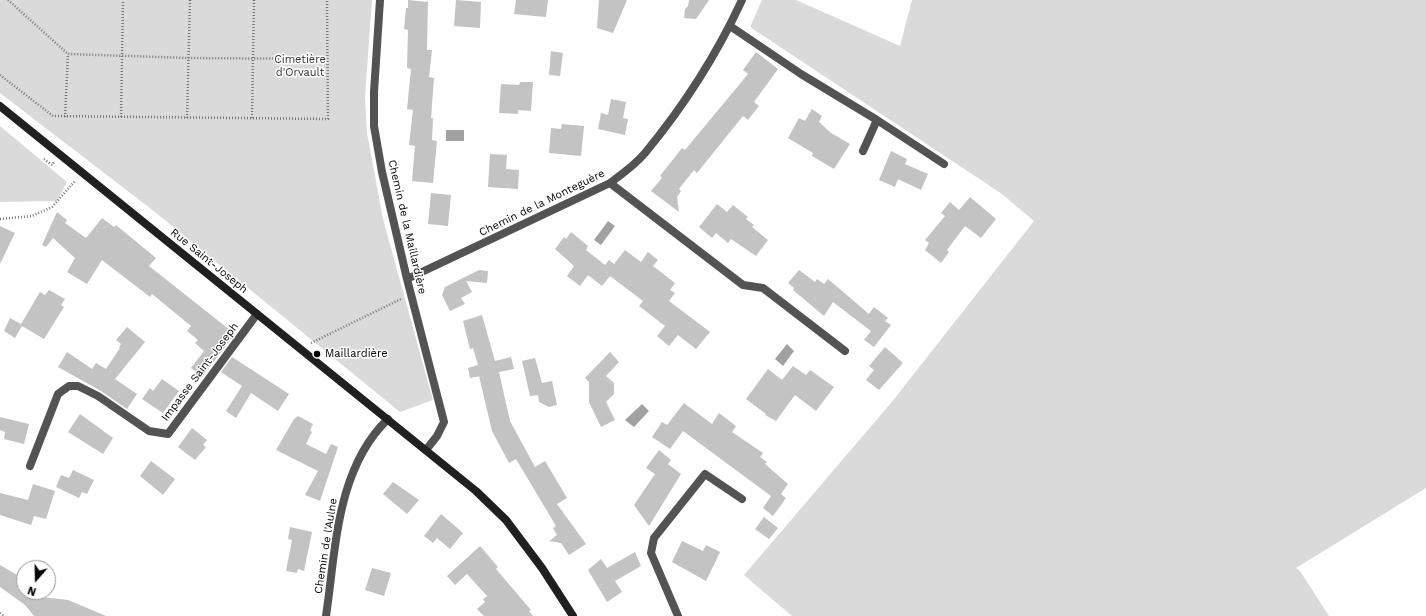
<!DOCTYPE html>
<meta charset="utf-8">
<style>
body{margin:0}
#map{position:relative;width:1426px;height:616px;overflow:hidden;background:#fff;font-family:"Work Sans",sans-serif}
canvas{display:block}
.north{position:absolute;left:16px;top:560px;width:40px;height:40px;box-sizing:border-box;background:#fff;border:1px solid #999;border-radius:50%;rotate:200deg;font-size:11px;font-weight:700;line-height:16px;text-align:center;color:#000}
.north::after{content:'';display:block;margin:auto;width:14px;height:18px;background:#000;clip-path:polygon(50% 0,100% 100%,50% 72%,0 100%)}
</style>
<div id="map">
<canvas width="1426" height="616"></canvas>
<div class="north">N</div>
</div>
<script>
const ctx = document.querySelector('canvas').getContext('2d');
ctx.lineJoin = 'round';
function fill(path, color) { ctx.fillStyle = color; ctx.fill(path, 'evenodd'); }
function stroke(path, color, width, dash) { ctx.strokeStyle = color; ctx.lineWidth = width; ctx.lineCap = dash ? 'butt' : 'round'; ctx.setLineDash(dash || []); ctx.stroke(path); }
function write(font, color, halo, rows, align = 'center') {
  ctx.font = font + ' "Work Sans",sans-serif'; ctx.lineWidth = 3; ctx.setLineDash([]); ctx.textBaseline = 'middle'; ctx.strokeStyle = halo; ctx.fillStyle = color; for (const [text, x, y, turn = 0] of rows) {
    ctx.save(); ctx.translate(x, y); ctx.rotate((+turn || 0) * Math.PI / 180); ctx.textAlign = isNaN(turn) ? turn : align; if (halo) ctx.strokeText(text, 0, 0); ctx.fillText(text, 0, 0); ctx.restore();
  }
}
fill(new Path2D(`
 M0,0H372L365,97L367,133L383,219L433,400L400,412L155,212L0,93Z
 M762,0H796L900,46L912,0H1426V488L1296,568L1300,571L1329,616H792L744,575L891,403L1034,221L1002,194L750,27Z
 M0,126L67,182L57,201L0,202Z`), '#dadada');
fill(new Path2D(`
 M446,130H464V141H446Z
 M608,221L615,226L601,245L594,240Z
 M787,344L794,351L783,366L775,359Z
 M642,404L649,411L634,427L625,420Z`), '#a1a1a1');
fill(new Path2D(`
 M408,0L428,2L427,50H432L429,77L434,78L431,118H433L432,140L437,141L433,183L412,181L415,146L409,145L413,110L407,109L411,69L407,68L408,30L404,29L406,8H408Z
 M456,0L481,2L480,28L454,26Z
 M516,0H548L546,17L514,14Z
 M599,0H627L613,33L597,28Z
 M689,0H709L696,19L684,18L685,9L688,6Z
 M551,51L563,53L560,76L549,75Z
 M756,52L778,69L754,102L759,106L748,120L743,116L697,173L694,170L679,189L681,191L677,197L679,212L651,191L662,178L660,176L682,148L685,150L748,74L743,70Z
 M520,82H533L531,111L518,110V114L499,113L501,84L519,85Z
 M611,99L626,102L623,118L628,119L625,135L598,129L601,113L608,115Z
 M812,109L822,116L819,122L831,133L850,144L834,169L812,156L813,153L788,138L799,118L805,121Z
 M562,124L584,126L581,156L549,153L551,128L561,129Z
 M891,151L907,159L905,164L928,174L921,190L898,179L895,187L879,180Z
 M490,154L507,155L506,169L519,170L518,189L488,187Z
 M431,193L451,195L448,226L428,224Z
 M970,197L996,219L981,238L965,226L947,250L949,252L941,263L925,250L929,243L925,240L945,216L941,213L950,202L959,210Z
 M717,204L727,212L733,205L748,217L746,219L754,225L752,227L768,240L756,256L731,239L728,243L716,233L712,238L699,227Z
 M57,212L67,220L65,223L86,238L102,218L114,227L116,225L156,258L149,266L235,334L202,377L191,368L204,351L195,343L198,340L187,331L191,326L152,294L150,297L102,260L87,284L67,272L75,258L53,238L46,247L42,245Z
 M0,226L15,233L0,264Z
 M571,232L588,246L586,250L605,265L609,260L614,264L625,250L641,262L648,252L658,260L653,266L675,283L670,290L675,293L669,301L710,332L696,349L678,335L669,346L657,336L665,326L639,306L643,301L610,276L602,286L588,275L580,286L567,276L574,266L555,249L564,237L566,239Z
 M479,270L488,271L487,283L466,281L472,292L461,298L465,304L450,311L442,295L445,287Z
 M799,270L815,282L817,279L824,284L828,279L869,314L874,307L888,318L885,321L891,325L874,347L864,340L871,331L833,302L824,316L793,290L794,288L788,283Z
 M49,290L65,299L61,305L64,307L44,339L22,326L15,338L4,331L10,318L21,324L40,292L45,295Z
 M482,315L495,361L511,357L514,369L499,372L510,421L535,467L545,461L567,498L557,504L586,544L569,555L561,543L549,541L557,535L553,528L556,526L516,459L509,463L492,431L479,376H481L470,378L468,368L478,365L473,348L470,349L463,321Z
 M127,327L145,342L115,379L137,394L127,409L101,391L58,367L67,352L92,369L96,363L106,369L120,348L119,347L121,344L116,340Z
 M885,347L903,363L879,390L866,380L874,370L869,366Z
 M610,352L619,362L606,376L614,383V394L606,402L615,420L601,427L589,402V382L585,378Z
 M232,357L289,394L278,411L251,393L236,418L226,411L242,386L221,372Z
 M535,358L542,383L552,381L557,405L549,407L539,402L538,395L530,396L522,361Z
 M793,366L806,375L810,370L834,387L816,411L795,395L776,421L765,415L766,414L746,399L768,369L782,380Z
 M162,379L179,391L163,413L142,399L150,388L153,391Z
 M684,403L712,424L719,413L736,426L732,432L763,453L760,457L767,462L765,464L788,484L781,494L786,498L773,516L763,508L771,496L683,431L670,449L652,437L662,422L667,425Z
 M80,414L113,438L103,454L68,432Z
 M298,416L313,424L310,430L312,432L306,444L326,454L331,444L338,447L320,501L305,495L318,471L276,450L294,419Z
 M0,417L29,424L24,444L4,439L5,432L0,430Z
 M192,428L207,440L203,445L206,447L195,460L178,447Z
 M659,450L671,460L668,464L681,474L649,526L634,505L655,474L646,468Z
 M151,461L175,479L163,495L140,476Z
 M73,470L94,480L87,494L82,492L79,498L56,487L61,475L69,478Z
 M393,482L419,500L407,514L383,494Z
 M33,484L55,491L46,519L34,516L31,525L0,515V493L28,500Z
 M441,514L463,533L450,549L437,538L433,543L424,536Z
 M764,517L778,528L769,539L755,529Z
 M290,527L312,532L304,571L298,569L297,573L286,571L292,540L288,539Z
 M682,541L703,551L706,545L720,552L706,581L672,562Z
 M480,546L498,567L496,569L531,610L529,611L533,616H484L477,609L485,602L483,599L487,596L467,574L455,585L447,576Z
 M635,552L641,566L615,581L622,592L607,602L588,570L601,559L607,568Z
 M0,565L24,579V592H38L42,597L68,600L106,616H34L25,605L0,587Z
 M372,568L391,573L384,596L365,590Z`), '#c3c3c3');
stroke(new Path2D(`
 M8,0L68,54L189,58L327,59
 M0,75L53,116L328,119L327,0
 M65,117L68,54
 M121,117L123,0
 M187,118L190,0
 M252,118L254,0
 M44,159L52,165L54,162
 M0,219L32,216L52,207L75,181
 M311,343L401,299
 M0,613L4,616`), '#757575', 2.5, [1, 2]);
stroke(new Path2D(`
 M380,0L374,92V126L382,172L407,279L444,422L437,436L426,450
 M730,26L801,74L877,120L863,151
 M877,120L944,164
 M610,183L743,285L763,288L845,351
 M407,279L610,183C622,174 635,165 645,153C683,107 717,54 742,0
 M30,466L58,394L69,386H78L98,396L149,431L168,434L257,314
 M326,616C336,549 336,469 388,419
 M678,616L651,553L654,538L705,474L742,499`), '#535353', 8);
stroke(new Path2D(`
 M0,106L476,491L506,520L542,568L573,616`), '#202020', 8);
for (const [x, y, r, color] of [
 [317,354,4,"#000"]
]) { const dot = new Path2D(); dot.arc(x, y, r, 0, 2 * Math.PI); ctx.fillStyle = color; ctx.fill(dot); stroke(dot, '#fff', 1.5); }
write('11px', '#313131', '#fff', [
 ["Cimetière",300,60],
 ["d'Orvault",300,73]
]);
write('11px', '#000', '#fff', [
 ["Chemin de la Monteguère",542,203,-26],
 ["Chemin de la Maillardière",407,227,77],
 ["Rue Saint-Joseph",209,261,39],
 ["Impasse Saint-Joseph",200,372,-53],
 ["Chemin de l'Aulne",326,546,-81]
]);
write('11px', '#000', '#fff', [
 ["Maillardière",325,354]
], 'left');
</script>
